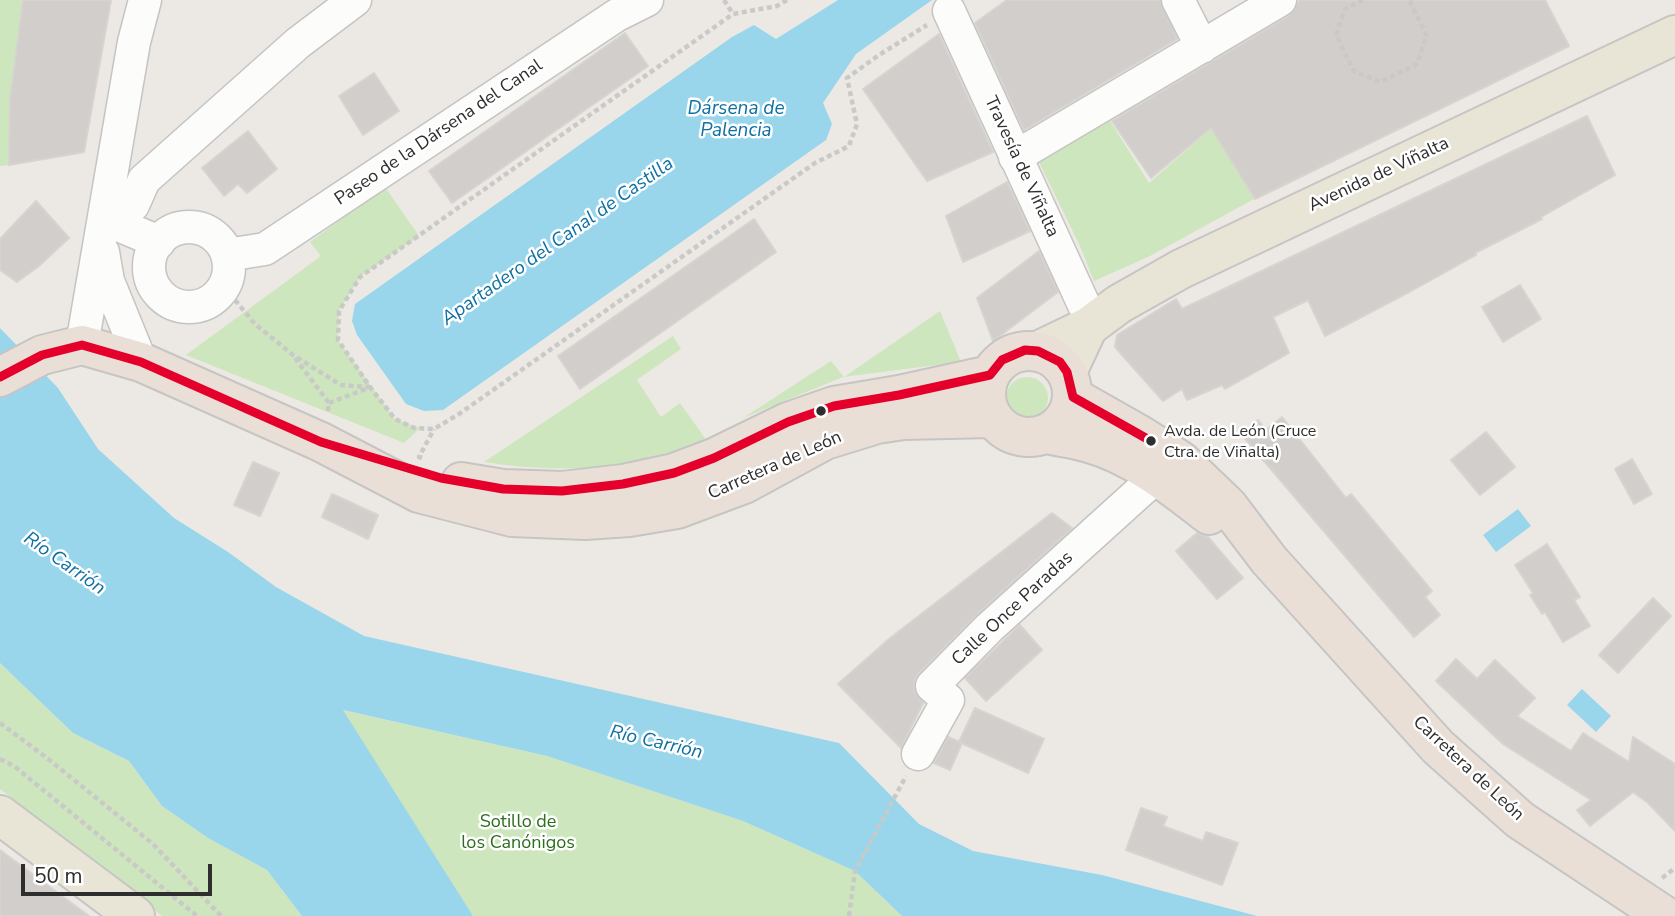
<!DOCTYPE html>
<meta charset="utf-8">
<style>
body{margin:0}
#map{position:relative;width:1675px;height:916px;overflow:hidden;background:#ece8e4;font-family:"Nunito Sans",sans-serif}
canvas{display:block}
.scale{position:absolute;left:21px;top:864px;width:191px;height:32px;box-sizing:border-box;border:4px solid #2e2e2e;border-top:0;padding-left:9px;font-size:21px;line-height:24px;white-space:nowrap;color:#2e2e2e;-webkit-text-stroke:5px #fff;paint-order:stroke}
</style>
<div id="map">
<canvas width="1675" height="916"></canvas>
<div class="scale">50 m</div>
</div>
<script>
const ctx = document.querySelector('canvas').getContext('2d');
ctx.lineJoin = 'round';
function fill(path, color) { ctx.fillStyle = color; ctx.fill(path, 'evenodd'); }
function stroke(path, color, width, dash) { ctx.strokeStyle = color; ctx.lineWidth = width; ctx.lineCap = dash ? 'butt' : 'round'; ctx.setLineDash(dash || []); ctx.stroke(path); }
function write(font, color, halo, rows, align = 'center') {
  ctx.font = font + ' "Nunito Sans",sans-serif'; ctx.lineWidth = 5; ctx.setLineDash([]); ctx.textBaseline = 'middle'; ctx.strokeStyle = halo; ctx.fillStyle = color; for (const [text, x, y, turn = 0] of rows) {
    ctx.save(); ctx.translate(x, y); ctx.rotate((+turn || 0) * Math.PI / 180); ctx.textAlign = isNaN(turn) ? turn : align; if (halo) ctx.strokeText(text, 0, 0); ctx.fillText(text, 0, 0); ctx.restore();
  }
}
fill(new Path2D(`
 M0,0H23L10,99L9,165L0,166Z
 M1107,116L1149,183L1211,129L1254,199L1150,256L1094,281L1080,246L1036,156Z
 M385,187L419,236L360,277L339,311L338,340L395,419L420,428L404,443L186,355L321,256L310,242Z
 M940,311L961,362L843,377L743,418L831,361L844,377Z
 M673,336L681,349L637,380L661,417L680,403L707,441C680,449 652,458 624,463C578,472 530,469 484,462Z
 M1006 398a21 21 0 1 1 42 0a21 21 0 1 1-42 0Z
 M0,663L73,733L129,761L162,806L208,838L267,870L302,916H162L0,789Z
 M342,710L547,756L743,821L855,871L902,916H473Z`), '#cee6be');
fill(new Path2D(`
 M838,0H932L856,54L823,103L832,124L826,140L443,410L424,411L406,404L357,335L352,321L355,304L732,37L754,25L776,39Z
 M0,328L58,388L98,449L174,518L228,552L276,587L364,636L839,743L919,824L973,851L1102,875L1257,916H902L855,871L743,821L547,756L343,710L473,916H302L267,870L208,838L162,806L129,761L73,733L0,663Z
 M1518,509L1531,526L1496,552L1483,535Z
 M1582,689L1611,716L1596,732L1567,705Z`), '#99d6ec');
const building = new Path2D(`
 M23,0H111L84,152L9,165L10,99Z
 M1007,0H1160L1177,39L1024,130L975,23Z
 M1300,0H1545L1569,46L1255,199L1211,128L1151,178L1112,121L1289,16Z
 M625,33L648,66L452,203L429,171Z
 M939,34L993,152L927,181L863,89Z
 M374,73L399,111L363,135L339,96Z
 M1587,116L1615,175L1541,217L1542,219L1475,253L1476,255L1413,290L1325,336L1308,300L1273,317L1289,353L1225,389L1222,385L1187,400L1182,389L1163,401L1115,347L1117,335L1176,299L1182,309Z
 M248,131L277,169L247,193L238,184L224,196L202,168Z
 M1007,182L1030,231L963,262L946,216Z
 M36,201L69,238L39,266L17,282L0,270V239Z
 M754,219L776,252L580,389L558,356Z
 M1039,251L1058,292L993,341L977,298Z
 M1520,285L1541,319L1503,342L1482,307Z
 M1282,417L1346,498L1351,494L1432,591L1425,597L1440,615L1414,637L1241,434L1258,420L1266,430Z
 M1486,432L1515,467L1480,495L1451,460Z
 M1632,459L1652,494L1634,504L1615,469Z
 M253,462L279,473L260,516L234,505Z
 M332,494L378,515L368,539L322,517Z
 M1052,513L1072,528L977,614L918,674L914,681V691L923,703L901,748L838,684L889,639Z
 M1197,533L1208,537L1243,578L1217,599L1176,551Z
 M1547,544L1580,597L1574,600L1590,626L1563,642L1545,612L1542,614L1530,595L1533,593L1515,565Z
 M1653,598L1671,616L1618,673L1599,655Z
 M1020,625L1042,650L986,701L965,678Z
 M1456,659L1477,679L1495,660L1535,698L1517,716L1571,751L1583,733L1629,762L1633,737L1675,764V831L1648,803L1633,792L1590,826L1577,810L1591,800L1503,744L1436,681Z
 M975,708L1044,739L1028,773L959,742Z
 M948,737L962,743L950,770L934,763Z
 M1141,808L1167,817L1163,826L1203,841L1206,832L1238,843L1222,885L1126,850Z
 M0,850L89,916H0Z`);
fill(building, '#d1cecb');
stroke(building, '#d7d4d0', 2);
const minor = new Path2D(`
 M1178,0L1202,47
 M949,11L1084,305L1094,322
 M1015,157L1280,0
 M133,205L144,180L298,43L355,0
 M104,219L159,242
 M149 267a40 40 0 1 1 80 0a40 40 0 1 1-80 0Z
 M103,252L108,281L141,362
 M227,255L265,249L617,15L647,0
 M82,345L134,42L145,0
 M918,754L948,700L932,686L989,628L1156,477`);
const major = new Path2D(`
 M1038,351L1088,327L1119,304L1181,269L1675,35
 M1067,372L1088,327
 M0,815L135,916`);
const highway = new Path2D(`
 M986 394a43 43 0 1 1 86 0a43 43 0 1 1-86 0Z
 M0,377L42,355L82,345L141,362L321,442L419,493L512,517L585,520L629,517L677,509L744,484L825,440L877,424L903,420L993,418
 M1073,397L1140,435L1181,461L1228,506L1269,560L1438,747L1520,820L1665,916
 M1046,434C1060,437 1075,439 1089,443C1133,455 1173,487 1209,515
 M461,482L503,489L562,491L623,484L674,473L714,458L788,422L834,406L899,395L990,375`);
stroke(minor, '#c5c4c5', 35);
stroke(major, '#c6c5c4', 42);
stroke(highway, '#c6c5c4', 42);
stroke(new Path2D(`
 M724,0L733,14
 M787,0L777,6L733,14L360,277L339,311L338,340L370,387L395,419L414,428L434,429L459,414L815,163L849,146L857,124L847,78L879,55L927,25
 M1363,0L1345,9L1336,35L1354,71L1381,82L1417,64L1427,36L1410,2L1406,0
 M224,287L255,324L293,355L341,385L369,387
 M295,358L329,403L328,411
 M329,403L366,389
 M422,458L419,457L434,429
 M0,723L47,758L153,844L221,916
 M0,759L14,766L197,916
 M1662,878L1675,868
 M849,916L855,871L906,776`), '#c9c9c8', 4.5, [5, 3.5]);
stroke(minor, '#fcfcfb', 32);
stroke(major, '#e8e4d6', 38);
stroke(highway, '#eadfd6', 38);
stroke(new Path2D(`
 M0,377L42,355L82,345L141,362L321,442L441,478L503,489L562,491L623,484L674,473L714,458L788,422L834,406L899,395L990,375L1002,360L1025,350L1038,351L1060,362L1067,372L1073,397L1151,441`), '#e4002b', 9);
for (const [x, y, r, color] of [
 [821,411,6,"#2e2e2e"],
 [1151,441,6,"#2e2e2e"]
]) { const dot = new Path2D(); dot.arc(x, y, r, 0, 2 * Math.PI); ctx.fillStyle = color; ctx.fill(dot); stroke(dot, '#fff', 2.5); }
write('16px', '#2e2e2e', '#fff', [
 ["Avda. de León (Cruce",1164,432],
 ["Ctra. de Viñalta)",1164,453]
], 'left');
write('18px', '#2e2e2e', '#fff', [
 ["Paseo de la Dársena del Canal",439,133,-34],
 ["Travesía de Viñalta",1021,167,65],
 ["Avenida de Viñalta",1379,175,-25],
 ["Carretera de León",775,466,-24],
 ["Calle Once Paradas",1013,609,-43],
 ["Carretera de León",1468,769,43]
]);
write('18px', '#2c6e1b', '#fff', [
 ["Sotillo de",518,823],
 ["los Canónigos",518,844]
]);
write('italic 19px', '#0d6fa3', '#fff', [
 ["Dársena de",736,109],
 ["Palencia",736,131],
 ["Apartadero del Canal de Castilla",558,242,-35],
 ["Río Carrión",64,564,35],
 ["Río Carrión",656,743,13]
]);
</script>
